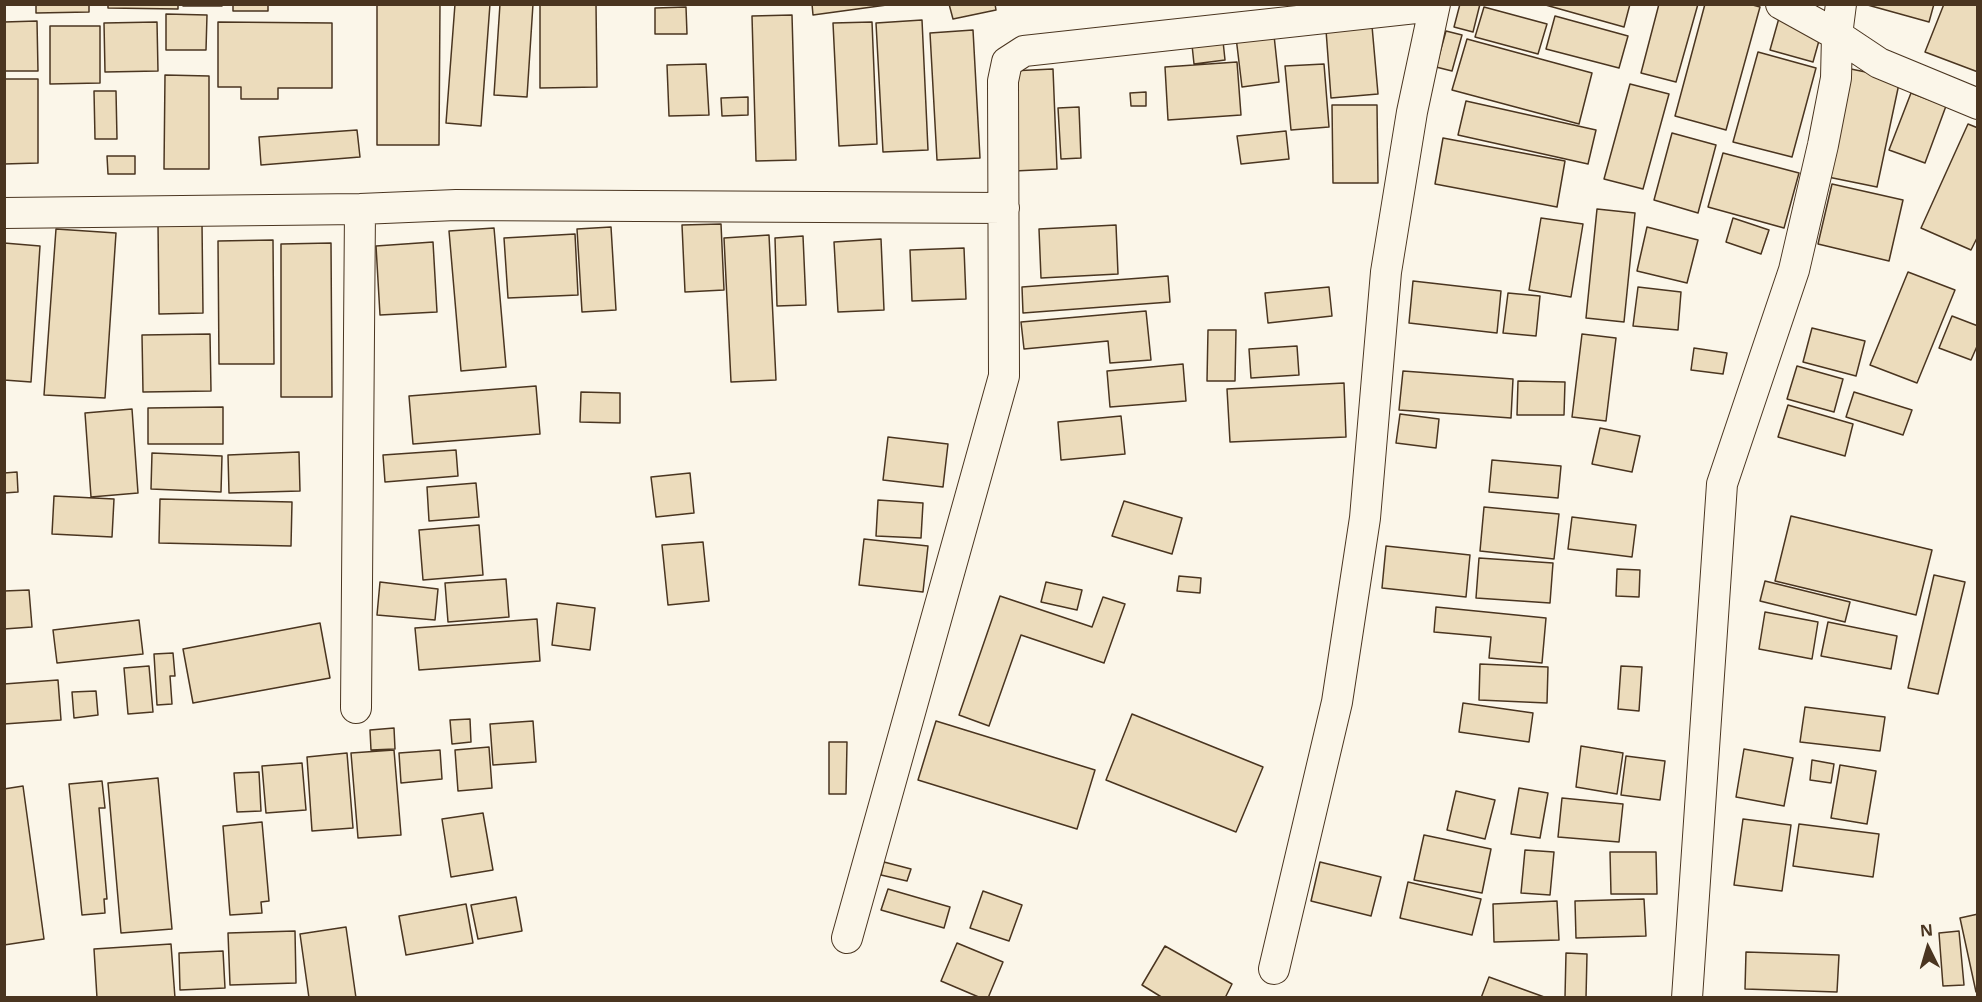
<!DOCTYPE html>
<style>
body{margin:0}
#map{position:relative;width:1982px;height:1002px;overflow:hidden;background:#fbf6e9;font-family:"Open Sans",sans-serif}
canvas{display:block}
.frame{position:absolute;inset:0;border:6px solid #4a3520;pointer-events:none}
.north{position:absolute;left:1898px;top:918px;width:60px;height:60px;-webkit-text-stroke:4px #fbf6e9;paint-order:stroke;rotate:355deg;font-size:16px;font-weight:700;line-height:24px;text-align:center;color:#4a3520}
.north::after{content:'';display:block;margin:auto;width:21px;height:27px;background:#4a3520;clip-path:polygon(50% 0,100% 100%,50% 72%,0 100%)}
</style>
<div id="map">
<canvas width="1982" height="1002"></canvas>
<div class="frame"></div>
<div class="north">N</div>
</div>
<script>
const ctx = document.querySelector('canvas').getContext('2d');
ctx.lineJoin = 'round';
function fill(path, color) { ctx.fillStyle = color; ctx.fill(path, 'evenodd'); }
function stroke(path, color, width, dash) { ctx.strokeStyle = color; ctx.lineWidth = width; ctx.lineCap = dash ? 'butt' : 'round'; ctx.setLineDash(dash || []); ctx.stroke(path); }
const building = new Path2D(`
 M36,4H89V12L36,13Z
 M108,4H178V9L108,8Z
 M183,4H222V6H183Z
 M233,4H268V11H233Z
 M377,4H440L439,145H377Z
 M455,4H490L481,126L446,123Z
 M500,4H533L527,97L494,95Z
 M540,4H596L597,87L540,88Z
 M812,4H894L813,15Z
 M949,4H995L996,10L953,19Z
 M1460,4H1480L1473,32L1454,27Z
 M1542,4H1630L1624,27Z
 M1659,4H1698L1676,82L1641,73Z
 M1705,4H1749L1760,7L1726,130L1675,116Z
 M1864,4H1934L1929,22Z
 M1944,4H1978V72L1925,52Z
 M686,7L687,34H655V8Z
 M1484,7L1547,24L1538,54L1475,37Z
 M166,14L207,15L206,50H166Z
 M792,15L796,160L756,161L752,16Z
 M1555,16L1628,36L1619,68L1546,49Z
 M1779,18L1822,30L1813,62L1770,50Z
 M922,20L928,150L883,152L876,23Z
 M37,21L38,71H4V22Z
 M157,22L158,71L105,72L104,23Z
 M218,22L332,23V88H278V99H241V87H218Z
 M872,22L877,144L839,146L833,23Z
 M50,26H100V83L50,84Z
 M1273,26L1279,82L1242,87L1235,29Z
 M1372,26L1378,94L1331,98L1326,30Z
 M973,30L980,158L937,160L930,33Z
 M1446,31L1462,35L1452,71L1436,67Z
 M1467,39L1592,73L1579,124L1452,90Z
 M1223,41L1225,60L1194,64L1192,45Z
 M1758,52L1816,68L1792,157L1733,142Z
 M1237,62L1241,115L1168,120L1165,67Z
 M706,64L709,115L669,116L667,65Z
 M1324,64L1329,127L1291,130L1285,66Z
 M1846,68L1900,79L1877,187L1823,176Z
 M1053,69L1057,169L1014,171L1010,71Z
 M165,75L209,76V169H164Z
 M4,79H38V163L4,164Z
 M1630,84L1669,94L1643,189L1604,179Z
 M94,91H116L117,139H95Z
 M1146,92V106H1131L1130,93Z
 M1911,93L1946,106L1925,163L1889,150Z
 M748,97V115L722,116L721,98Z
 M1466,101L1596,130L1588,164L1458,135Z
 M1332,105H1377L1378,183H1333Z
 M1079,107L1081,158L1061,159L1058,108Z
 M1968,124L1978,128V236L1971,250L1921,228Z
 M357,130L360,157L261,165L259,137Z
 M1286,131L1289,159L1241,164L1237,136Z
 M1672,133L1716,145L1698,213L1654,200Z
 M1443,138L1565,161L1557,207L1435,184Z
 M1723,153L1799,173L1784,228L1708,207Z
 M107,156H135V174H108Z
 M1832,184L1903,200L1889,261L1818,244Z
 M1597,209L1635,213L1624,322L1586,318Z
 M1541,218L1583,224L1571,297L1529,290Z
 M1733,218L1769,230L1761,254L1726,242Z
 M202,223L203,313L159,314L158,224Z
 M721,224L724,290L685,292L682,225Z
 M1116,225L1118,274L1041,278L1039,229Z
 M611,227L616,310L582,312L577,229Z
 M1647,227L1698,240L1687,283L1637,271Z
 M494,228L506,367L461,371L449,231Z
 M56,229L116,233L105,398L44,395Z
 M575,234L578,295L508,298L504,238Z
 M769,235L776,380L731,382L724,238Z
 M803,236L806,305L777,306L775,238Z
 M881,239L884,310L838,312L834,242Z
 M273,240L274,364H219L218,241Z
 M433,242L437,312L380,315L376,246Z
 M4,243L40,246L31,382L4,380Z
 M331,243L332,397H281V244Z
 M964,248L966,299L912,301L910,250Z
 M1908,272L1955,290L1917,383L1870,365Z
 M1168,276L1170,302L1023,313L1022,287Z
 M1413,281L1501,291L1497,333L1409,323Z
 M1329,287L1332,316L1268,323L1265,293Z
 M1638,287L1681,292L1678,330L1633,326Z
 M1508,293L1540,296L1536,336L1503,333Z
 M1146,311L1151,360L1110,363L1108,341L1024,349L1021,322Z
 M1952,316L1978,326V344L1971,360L1939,348Z
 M1812,328L1865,341L1856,376L1803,362Z
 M1208,330H1236L1235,381H1207Z
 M210,334L211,391L143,392L142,335Z
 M1582,334L1616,338L1606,421L1572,417Z
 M1297,346L1299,375L1251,378L1249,349Z
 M1694,348L1727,353L1723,374L1691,370Z
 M1183,364L1186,401L1110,407L1107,371Z
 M1797,366L1843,379L1834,412L1787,399Z
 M1403,371L1513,379L1511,418L1399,410Z
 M1518,381L1565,382L1564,415H1517Z
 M1344,383L1346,437L1230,442L1227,389Z
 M536,386L540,434L413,444L409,396Z
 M581,392L620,393V423L580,422Z
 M1854,392L1912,410L1903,435L1846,417Z
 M1788,405L1853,424L1845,456L1778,437Z
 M223,407V444H148V408Z
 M132,409L138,493L91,497L85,413Z
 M1400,414L1439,419L1436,448L1396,443Z
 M1121,416L1125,454L1061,460L1058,422Z
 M1600,428L1640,436L1632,472L1592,464Z
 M888,437L948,444L943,487L883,480Z
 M456,450L458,476L385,482L383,455Z
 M299,452L300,491L229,493L228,455Z
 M152,453L222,456L221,492L151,489Z
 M1492,460L1561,466L1558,498L1489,492Z
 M17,472L18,492L4,493V473Z
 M690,473L694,513L656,517L651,477Z
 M476,483L479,517L429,521L427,487Z
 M54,496L114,499L112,537L52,534Z
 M160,499L292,502L291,546L159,543Z
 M878,500L923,503L921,538L876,536Z
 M1124,501L1182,518L1172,554L1112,536Z
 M1484,507L1559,514L1554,559L1480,551Z
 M1791,516L1932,550L1916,615L1775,581Z
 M1572,517L1636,525L1632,557L1568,549Z
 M479,525L483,575L423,580L419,530Z
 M864,539L928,546L923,592L859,585Z
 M703,542L709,601L668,605L662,545Z
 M1386,546L1470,555L1466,597L1382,588Z
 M1479,558L1553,563L1550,603L1476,598Z
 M1617,569L1640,570L1639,597L1616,596Z
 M1934,575L1965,582L1938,694L1908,688Z
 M1179,576L1201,578L1200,593L1177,591Z
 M506,579L509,617L448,622L445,583Z
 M1765,581L1850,602L1845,622L1760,601Z
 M380,582L438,589L435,620L377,615Z
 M1046,582L1082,590L1077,610L1041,602Z
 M29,590L32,627L4,629V591Z
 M1000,596L1092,627L1103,597L1125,604L1104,663L1021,635L989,726L959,715Z
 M557,603L595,608L590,650L552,645Z
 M1436,607L1546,618L1542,663L1489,658L1491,637L1434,632Z
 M1765,612L1818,622L1812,659L1759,649Z
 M537,619L540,661L419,670L415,628Z
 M139,620L143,654L57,663L53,630Z
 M1828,622L1897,636L1891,669L1821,656Z
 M320,623L330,678L193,703L183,649Z
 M173,653L175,676H170L172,704L157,705L154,654Z
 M1480,664L1548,667L1547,703L1479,700Z
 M149,666L153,712L128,714L124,668Z
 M1621,666L1642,667L1639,711L1618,709Z
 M58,680L61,720L4,724V684Z
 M96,691L98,715L74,718L72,692Z
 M1463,703L1533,713L1529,742L1459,732Z
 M1805,707L1885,717L1880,751L1800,742Z
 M1132,714L1263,767L1236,832L1106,780Z
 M470,719L471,742L452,744L450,720Z
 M533,721L536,762L493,765L490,724Z
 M936,721L1095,770L1077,829L918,780Z
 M394,728L395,749L371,750L370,730Z
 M829,742H847L846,794H829Z
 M1581,746L1623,753L1617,794L1576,787Z
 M489,747L492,788L458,791L455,750Z
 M1744,749L1793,758L1784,806L1736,797Z
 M394,750L401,835L358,838L351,753Z
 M440,750L442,779L401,783L399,753Z
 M347,753L353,828L312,831L307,757Z
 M1626,756L1665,761L1660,800L1621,795Z
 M1812,760L1834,764L1831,783L1810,780Z
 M302,763L306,810L266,813L262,766Z
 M1840,765L1876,771L1867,824L1831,818Z
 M259,772L261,811L237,812L234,773Z
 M158,778L172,929L121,933L108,783Z
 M102,781L105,808H99L107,899H104L105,913L82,915L69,784Z
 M23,786L44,939L4,945V789Z
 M1519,788L1548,793L1540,838L1511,834Z
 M1456,791L1495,800L1485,839L1447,830Z
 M1562,798L1623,804L1619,842L1558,837Z
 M483,813L493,870L451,877L442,819Z
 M1743,819L1791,825L1782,891L1734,885Z
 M262,822L269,901L261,902L262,913L230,915L223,826Z
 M1799,824L1879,834L1873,877L1793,866Z
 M1424,835L1491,849L1482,893L1414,880Z
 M1525,850L1554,852L1550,895L1521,893Z
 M1610,852H1656L1657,894H1611Z
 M884,862L911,869L907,881L881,875Z
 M1320,862L1381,877L1371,916L1311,901Z
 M1408,882L1481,899L1472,935L1400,918Z
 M888,889L950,907L944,928L881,910Z
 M983,891L1022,905L1009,941L970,928Z
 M516,897L522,931L478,939L471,905Z
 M1644,899L1646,936L1576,938L1575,901Z
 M1557,901L1559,940L1494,942L1493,904Z
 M466,904L473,943L406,955L399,916Z
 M1978,914V991L1976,992L1960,918Z
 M346,927L356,998H309L300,934Z
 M295,931L296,983L230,985L228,933Z
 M1959,931L1964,985L1943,986L1939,933Z
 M957,943L1003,962L988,998H981L941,981Z
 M171,944L175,998H97L94,949Z
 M1165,946L1232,984L1225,998H1163L1142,985Z
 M223,951L225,988L180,990L179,953Z
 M1746,952L1839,955L1837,992L1745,989Z
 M1566,953L1587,954L1586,998L1565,997Z
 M1489,977L1547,998H1481Z`);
fill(building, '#ecdcbc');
stroke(building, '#4a3520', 1.5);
const street = new Path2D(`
 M1781,4L1837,35L1879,63L1978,104
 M4,213L360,209L456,205L1004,208
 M356,708L360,209
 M847,938L1004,376L1003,81L1007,62L1024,51L1434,6
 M1274,969L1337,702L1365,518L1386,272L1412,112L1435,4
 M1687,998L1722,484L1794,270L1823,145L1836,78L1837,35L1841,4`);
stroke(street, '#4a3520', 32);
stroke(street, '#fbf6e9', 30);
</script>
